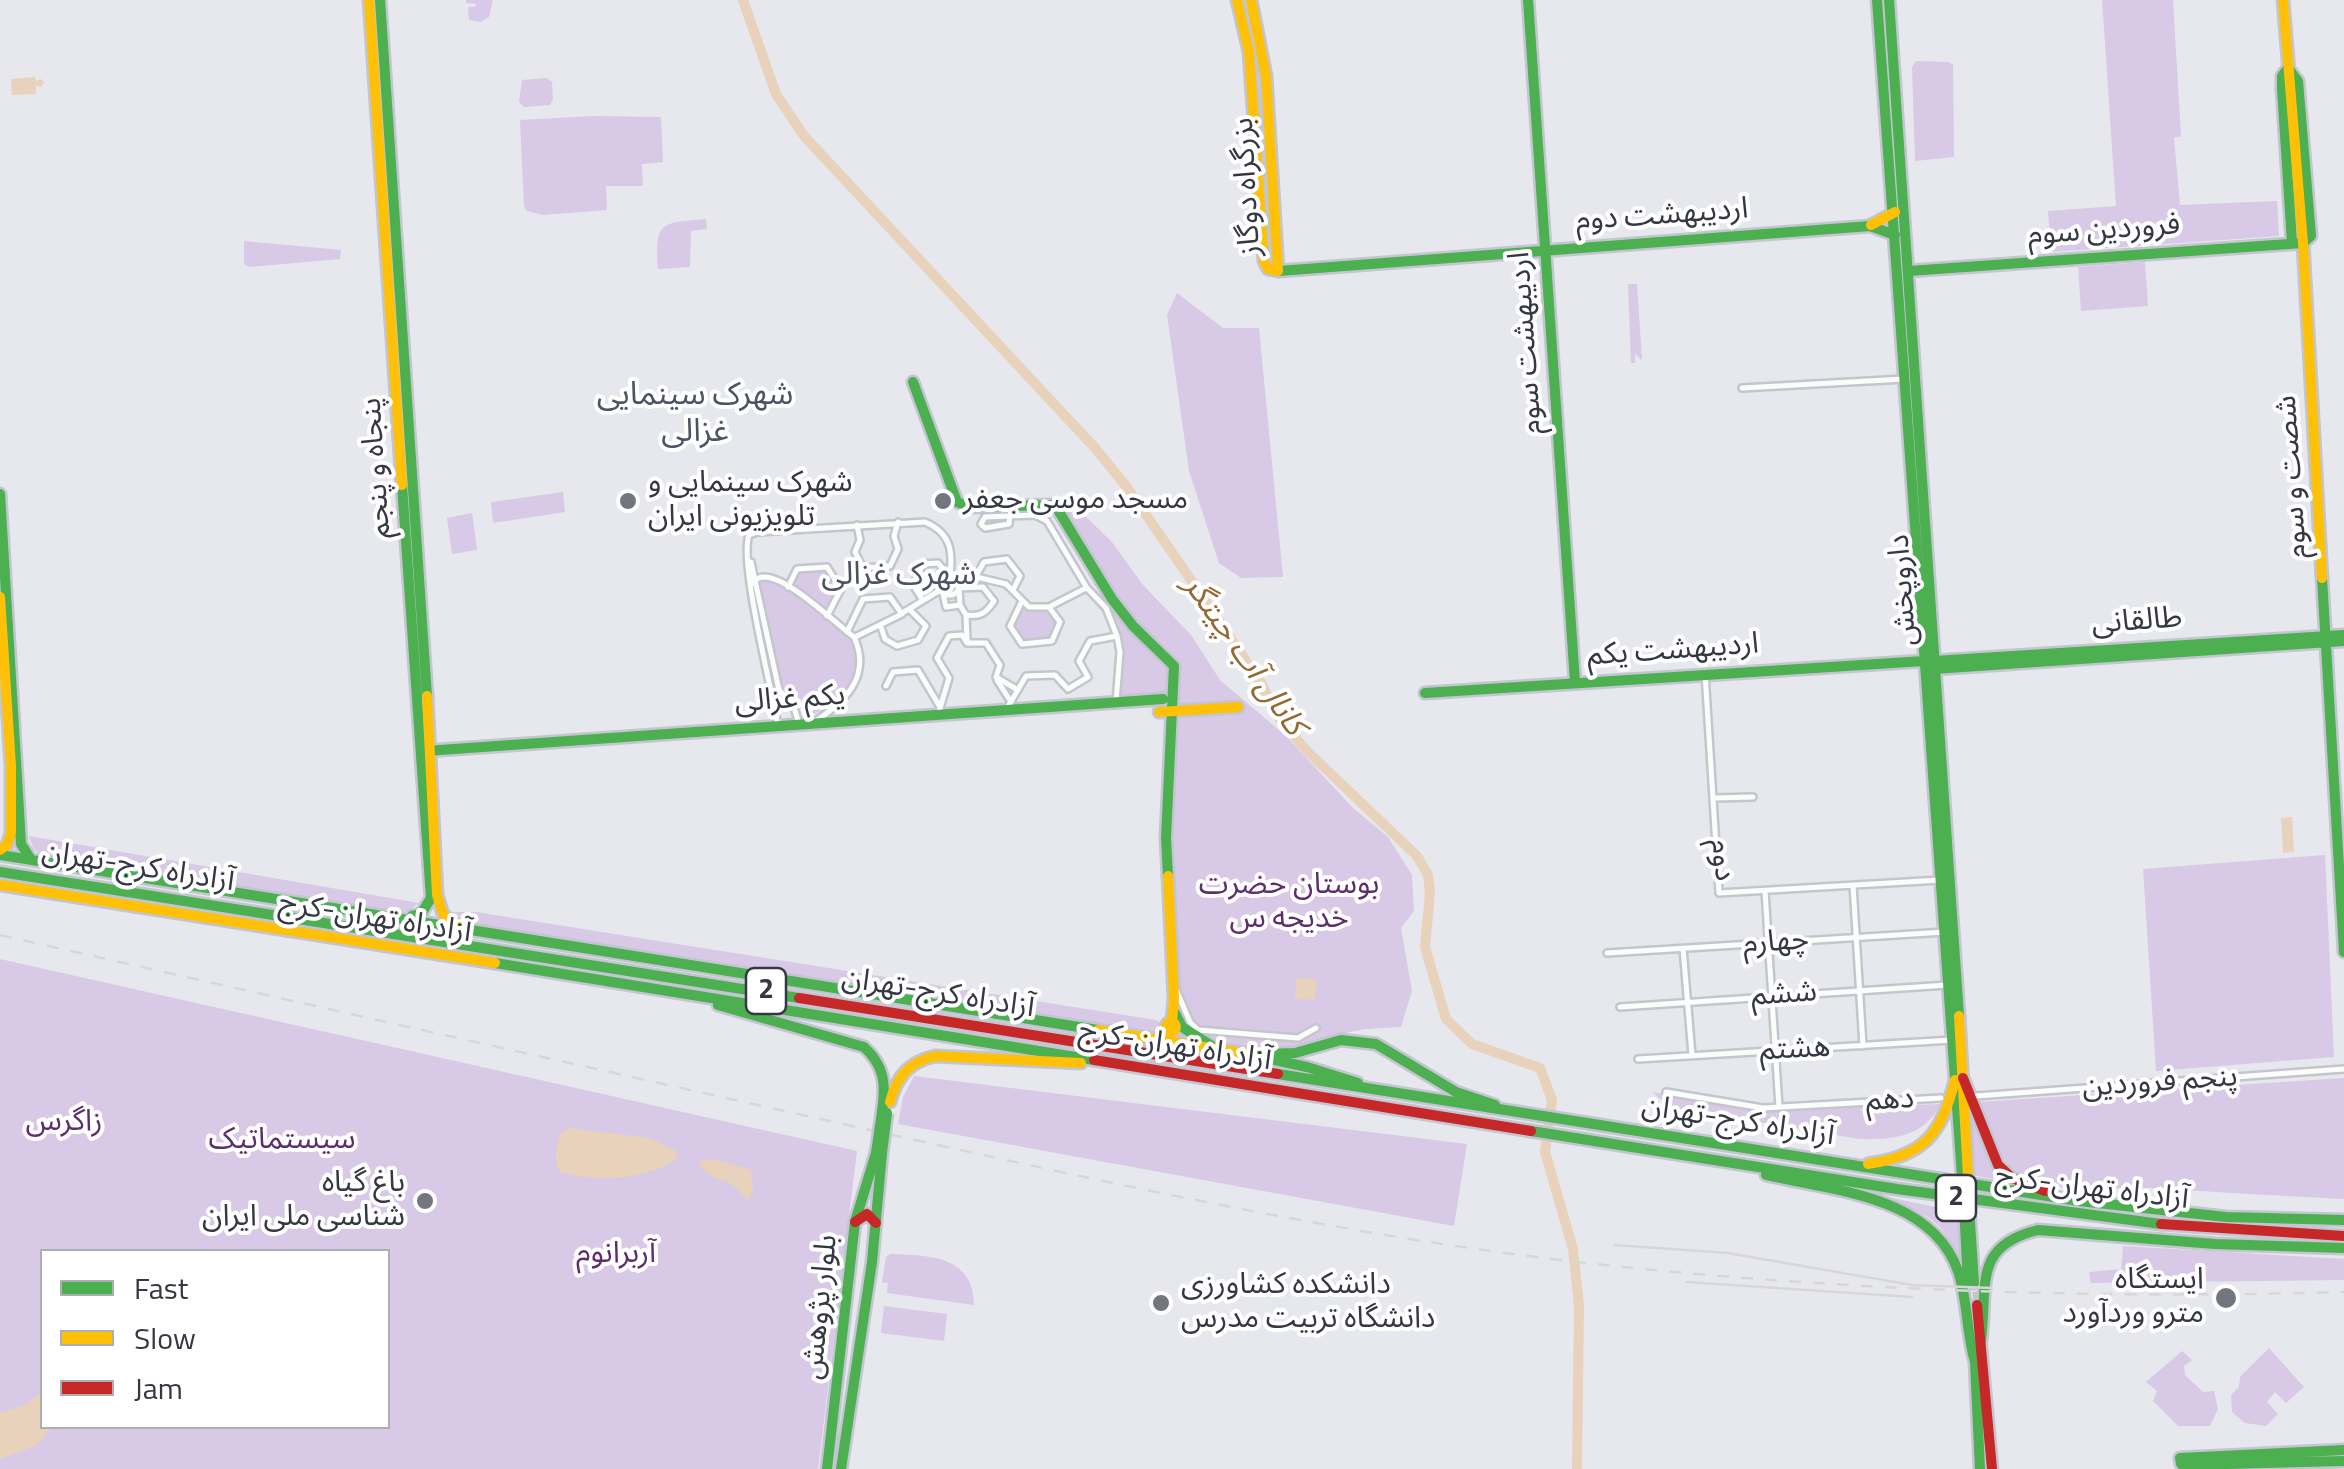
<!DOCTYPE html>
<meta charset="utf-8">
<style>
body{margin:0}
#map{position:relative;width:2344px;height:1469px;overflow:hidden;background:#e7e8ed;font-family:"Titillium Web",sans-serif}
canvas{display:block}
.legend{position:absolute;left:40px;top:1249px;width:350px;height:180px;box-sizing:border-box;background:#fff;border:2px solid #aeafb3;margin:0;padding:12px 18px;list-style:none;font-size:30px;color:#353842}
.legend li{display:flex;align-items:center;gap:20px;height:50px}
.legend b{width:50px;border:2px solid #aeafb3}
</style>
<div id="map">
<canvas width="2344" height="1469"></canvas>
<ul class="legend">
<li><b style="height:12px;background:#4caf50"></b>Fast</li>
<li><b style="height:12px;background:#ffc107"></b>Slow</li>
<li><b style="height:12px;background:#c62828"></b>Jam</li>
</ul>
</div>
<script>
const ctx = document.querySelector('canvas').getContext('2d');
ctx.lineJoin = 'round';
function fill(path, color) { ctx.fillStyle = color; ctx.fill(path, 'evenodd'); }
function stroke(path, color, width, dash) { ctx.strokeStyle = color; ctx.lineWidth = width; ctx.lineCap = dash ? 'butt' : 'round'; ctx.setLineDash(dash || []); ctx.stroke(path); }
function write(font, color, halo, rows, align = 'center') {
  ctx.font = font + ' "Titillium Web","Noto Sans Arabic",sans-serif'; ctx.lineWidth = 8; ctx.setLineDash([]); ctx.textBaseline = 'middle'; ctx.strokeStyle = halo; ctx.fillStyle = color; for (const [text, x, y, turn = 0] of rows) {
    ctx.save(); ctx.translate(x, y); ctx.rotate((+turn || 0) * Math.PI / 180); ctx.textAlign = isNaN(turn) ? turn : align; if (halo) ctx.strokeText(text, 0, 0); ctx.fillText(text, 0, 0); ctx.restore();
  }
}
fill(new Path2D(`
 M466,0H493L489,17L480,22L469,20L468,7H475L476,4L466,3Z
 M2102,0H2173L2181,136L2174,138L2180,205L2277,201L2279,236L2051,252L2048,211L2116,206Z
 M1916,61L1949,62L1953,65L1954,157L1915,161L1912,67Z
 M547,78L552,82L553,99L550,105L524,107L519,102L522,80Z
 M593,116L661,117L663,162L642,164L643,186H606L607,210L543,215L527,211L524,206L520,120Z
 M706,219L707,229L691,231L690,267L658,269C655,221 660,223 706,219Z
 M244,241L341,250L340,259L249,267L244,264Z
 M2145,262L2148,306L2081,311L2078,267Z
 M1637,284L1642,360L1635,354V363H1631L1628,284Z
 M1177,293L1223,328H1259L1283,577L1241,578L1219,563L1189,471L1167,315Z
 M563,492L565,512L493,523L491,502Z
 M1049,507H1066L1083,514L1112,542L1143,585L1191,635L1220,680L1286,736L1352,807L1388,837L1412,875L1414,911L1401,928L1412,991L1401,1027C1386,1028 1369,1028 1354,1031C1336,1034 1319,1043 1301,1047C1260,1057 1202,1052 1178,1015L1170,833L1179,693L1118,697L1124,647L1111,609Z
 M472,513L477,550L452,554L447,518Z
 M800,570H825L836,590L826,610L792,584Z
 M764,580L786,588L852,641L859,666L854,679L838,701L825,710L807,716L801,699L783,692L759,583Z
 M1022,607L1029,610H1047L1056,624L1049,639L1023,641L1013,625Z
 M29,836L419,903L404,914L42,857L33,848Z
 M2325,855L2334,1057L2156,1071L2143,869Z
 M441,912H476L1156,1020L1162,1024L1157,1035L1152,1036L440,920L437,914Z
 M0,959L857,1151L818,1469H0ZM42,1252H388V1426H42Z
 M914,1076L1467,1144L1454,1226L898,1124L903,1097Z
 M2344,1078V1199C2280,1196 2217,1192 2153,1188C2111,1186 2055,1198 2018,1173C1996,1158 1988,1126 1977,1102Z
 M1652,1092L1763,1110L1941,1104C1924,1137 1893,1140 1859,1139L1670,1107Z
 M1969,1109L1996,1167L2007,1181L1970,1175Z
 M1883,1196L1959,1212L1964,1272C1942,1218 1934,1218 1883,1196Z
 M2123,1246L2344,1259V1280L2091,1283L2089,1272L2121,1269Z
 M890,1254C929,1255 974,1256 974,1305L887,1293L888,1283L882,1282L886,1257Z
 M884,1306L947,1314L944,1341L881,1333Z
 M2269,1348L2304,1387L2286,1403L2275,1392L2267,1402L2278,1414L2266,1426L2245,1423L2232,1412L2231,1395L2239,1387L2240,1377Z
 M2182,1351L2192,1360L2184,1366L2185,1375L2203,1392L2214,1391L2218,1409L2210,1426H2178L2153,1401L2157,1391L2146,1382Z`), '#d8c9e6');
fill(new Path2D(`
 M35,77L36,81L41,79L44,83L41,87L36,86V94L12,95L11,79Z
 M2292,817L2294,852L2283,853L2281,818Z
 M1296,978L1317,979L1315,1000L1295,998Z
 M569,1128L650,1138L676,1151L677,1159C645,1181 597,1181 561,1173C552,1162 557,1146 561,1133Z
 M714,1159L751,1170L753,1192L748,1200L730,1183L713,1177L700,1167L701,1161Z
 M42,1392V1426L53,1427L36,1446L0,1459V1413L25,1405Z`), '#e8d2bb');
stroke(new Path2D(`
 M743,0L776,94L804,136L1095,448L1126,486L1207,603L1261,683L1281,722L1308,752L1417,856L1428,875L1430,893L1425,947L1446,1019L1472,1044L1540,1068L1552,1100L1545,1152L1573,1249L1579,1306L1577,1469`), '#e8d2bb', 10);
stroke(new Path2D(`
 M1974,1283L1977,1305`), '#c3c5cb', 6, [6, 3]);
const street = new Path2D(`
 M1742,388L1904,379
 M1010,515L1009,524L985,528L981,524L985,517L1035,515L1047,521L1087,588L1106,608L1117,636L1120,652L1116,702
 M857,525L860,540L855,552L863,568L890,566L898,549L894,536L898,522
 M751,562L779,690L793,704L799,724
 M976,576L984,562L1007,559L1020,576L1013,590
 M950,577L968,575L1006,584L1029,607H1049L1086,588
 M941 586a9 9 0 1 1 18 0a9 9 0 1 1-18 0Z
 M751,584C756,580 757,577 765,577C789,578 834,622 854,637C872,676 845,702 814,722
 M788,587L797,569L827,567L841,589L827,616
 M922,599L913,585L923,564L938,563L950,577
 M1022,601L1010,626L1022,644L1052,641L1060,622L1049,607
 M909,609L942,589L946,607L960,605
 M966,615L960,605L959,588L983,587L994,601C986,613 981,617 966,615L967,640
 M881,627L885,639L897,646L918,640L926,626L909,609L902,613
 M847,632L863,599L890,597L902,614L855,637
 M1705,673L1719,893L1940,880
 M997,680L1011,702
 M886,686L893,672L918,670L940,707
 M1006,710L1026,676L1055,675L1068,689L1088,677L1079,661L1090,641L1117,636
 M938,715L949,678L937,658L949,636L962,635L967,643H986L1000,665L996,677L1018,690
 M778,726C772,690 739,562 749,535L758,532L925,522C951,533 953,551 950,577
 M1715,798L1753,797
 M1853,885L1863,1046
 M1765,891L1779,1107
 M1683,948L1692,1055
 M1607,953L1945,932
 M1175,987L1190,1022L1198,1030L1298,1038L1316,1028
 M1620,1007L1947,985
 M1638,1059L1952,1040
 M1666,1092L1763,1108L1941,1098
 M1976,1096L2344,1069`);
const fast = new Path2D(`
 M380,0L427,696
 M1528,0L1575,682
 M1877,0L1962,1176
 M1889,0L1959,1016
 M1279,271L1870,226L1895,235
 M1909,271L2303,243L2311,236L2298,81L2288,68L2282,76V89L2292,243
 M913,382L957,502L970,507L1055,505L1112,599L1133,626L1174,666L1166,838L1168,876
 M402,485L431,898L421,914L412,916
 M0,494L21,844L30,858
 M2322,578L2344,952
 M1934,661L2344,635
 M1934,669L2344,641
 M1425,693L1924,661
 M426,751L1163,699
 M0,855L1098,1030
 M0,872L799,998
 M495,963L1094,1060
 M718,1005L864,1047C885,1066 886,1085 882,1112
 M1175,1013L1182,1027L1212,1046
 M1247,1054L1307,1067L1358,1083
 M1265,1054L1295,1053L1341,1040L1376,1044L1456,1092L1495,1105
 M1278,1074L2079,1201L2226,1217L2344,1220
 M1531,1131L1897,1189L2161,1224
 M1766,1175C1833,1191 1931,1195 1958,1271C1968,1300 1966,1332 1975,1362
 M1964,1206L1968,1283
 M1969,1207L1974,1283
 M1981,1340C1988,1286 1972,1246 2038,1230L2215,1244L2344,1248
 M1975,1362L1980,1469
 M2188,1465L2344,1461
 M827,1469L855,1222L876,1153
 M841,1469L872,1262L882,1153
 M2194,1469L2181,1464L2180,1458L2344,1450`);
const slow = new Path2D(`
 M369,0L402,485
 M1237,0L1249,52L1264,261L1268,269L1278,271L1266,76L1251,0
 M2283,0L2303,243L2322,578
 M1871,225L1895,212
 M0,597L11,766V833L7,845L0,850
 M427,696L437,895L443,914L456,925
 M1159,712L1238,707
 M1168,876L1174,998L1172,1022
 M0,885L495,963
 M1959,1016L1968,1176
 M1166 1027a5 5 0 1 1 10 0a5 5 0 1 1-10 0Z
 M1098,1030L1248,1054
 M890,1102C897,1076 909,1062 935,1056L1081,1063
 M1868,1164C1924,1156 1942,1134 1955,1080`);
const jam = new Path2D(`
 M799,998L1278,1074
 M1094,1060L1531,1131
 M1963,1078L1998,1165L2012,1178L2045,1191
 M855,1222L867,1214L876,1223
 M2161,1224L2344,1236
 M1977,1305L1992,1469`);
stroke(street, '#c4c6cb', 10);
stroke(fast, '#c3c5d0', 15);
stroke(slow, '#c3c5d0', 15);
stroke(jam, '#c3c5d0', 15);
stroke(street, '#fbfcfc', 5);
stroke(fast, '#4caf50', 10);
stroke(slow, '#ffc107', 10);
stroke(jam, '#c62828', 10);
stroke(new Path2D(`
 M1615,1245L1728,1253L1912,1285L1992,1288
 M1687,1282L1912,1297`), '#d7d7d8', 2.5);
stroke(new Path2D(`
 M0,935C284,999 568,1063 852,1126C1101,1181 1350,1238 1604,1265C1849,1291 2097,1299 2344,1292`), '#d7d7d8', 2.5, [12, 12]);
const fastBridge = new Path2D(`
 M876,1153L882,1112
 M882,1153L887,1113`);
stroke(fastBridge, '#c3c5d0', 15, []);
stroke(fastBridge, '#4caf50', 10);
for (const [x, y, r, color] of [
 [628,501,10,"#73767e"],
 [943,501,10,"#73767e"],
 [425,1201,10,"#73767e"],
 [2226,1298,12,"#73767e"],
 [1161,1303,10,"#73767e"]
]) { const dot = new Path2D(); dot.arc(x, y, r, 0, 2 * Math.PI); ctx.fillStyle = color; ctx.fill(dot); stroke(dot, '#fff', 4); }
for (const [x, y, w] of [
 [766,991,40],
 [1956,1198,40]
]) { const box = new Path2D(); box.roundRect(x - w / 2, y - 23, w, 46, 8); ctx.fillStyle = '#fff'; ctx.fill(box); stroke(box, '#353842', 2.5); }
write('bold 28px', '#353842', null, [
 ["2",766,991],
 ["2",1956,1198]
]);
write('30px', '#353842', '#fff', [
 ["بزرگراه دوگاز",1248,187,-93],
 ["اردیبهشت دوم",1662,216,-4],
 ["فروردین سوم",2104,231,-4],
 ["اردیبهشت سوم",1527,343,-94],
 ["پنجاه و پنجم",377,468,-94],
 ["شصت و سوم",2293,477,-94],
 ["داروپخش",1904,590,-94],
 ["طالقانی",2137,622,-4],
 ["اردیبهشت یکم",1673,651,-4],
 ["یکم غزالی",790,700,-4],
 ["دوم",1721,860,82],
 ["آزادراه کرج-تهران",138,868,9],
 ["آزادراه تهران-کرج",375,919,9],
 ["چهارم",1776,943,-4],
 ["آزادراه کرج-تهران",938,994,9],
 ["ششم",1784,995,-4],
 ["آزادراه تهران-کرج",1175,1047,9],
 ["هشتم",1795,1050,-3],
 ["پنجم فروردین",2160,1083,-4],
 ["دهم",1890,1101,-3],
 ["آزادراه کرج-تهران",1738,1122,9],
 ["آزادراه تهران-کرج",2092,1189,7],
 ["بلوار پژوهش",821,1307,-84]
]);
write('30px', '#353842', '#fff', [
 ["شهرک سینمایی و",648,484],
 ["تلویزیونی ایران",648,518],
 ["مسجد موسی جعفر",963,501],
 ["باغ گیاه‌",405,1184,"right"],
 ["شناسی ملی ایران",405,1218,"right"],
 ["ایستگاه",2204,1281,"right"],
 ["مترو وردآورد",2204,1315,"right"],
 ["دانشکده کشاورزی",1181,1286],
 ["دانشگاه تربیت مدرس",1181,1320]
], 'left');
write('30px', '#5d2e6d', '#fff', [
 ["بوستان حضرت",1289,886],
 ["خدیجه س",1289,920],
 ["زاگرس",64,1123],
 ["سیستماتیک",282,1141],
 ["آربرانوم",616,1255]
]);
write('32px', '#4d5364', '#fff', [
 ["شهرک سینمایی",695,396],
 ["غزالی",695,433],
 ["شهرک غزالی",899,576]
]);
write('italic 32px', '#946935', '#fff', [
 ["کانال آب چیتگر",1243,656,55]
]);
</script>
